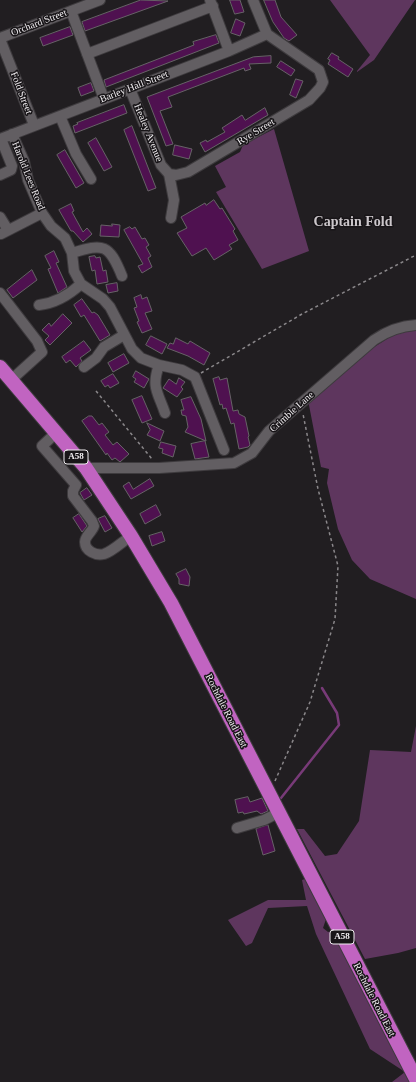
<!DOCTYPE html>
<style>
body{margin:0}
canvas{display:block;background:#211e21}
</style>
<canvas width="416" height="1082"></canvas>
<script>
const ctx = document.querySelector('canvas').getContext('2d');
ctx.lineJoin = 'round';
function fill(path, color) { ctx.fillStyle = color; ctx.fill(path, 'evenodd'); }
function stroke(path, color, width, dash) { ctx.strokeStyle = color; ctx.lineWidth = width; ctx.lineCap = dash ? 'butt' : 'round'; ctx.setLineDash(dash || []); ctx.stroke(path); }
function write(font, color, halo, rows, align = 'center') {
  ctx.font = font + ' Georgia,serif'; ctx.lineWidth = 3; ctx.setLineDash([]); ctx.textBaseline = 'middle'; ctx.strokeStyle = halo; ctx.fillStyle = color; for (const [text, x, y, turn = 0] of rows) {
    ctx.save(); ctx.translate(x, y); ctx.rotate((+turn || 0) * Math.PI / 180); ctx.textAlign = isNaN(turn) ? turn : align; if (halo) ctx.strokeText(text, 0, 0); ctx.fillText(text, 0, 0); ctx.restore();
  }
}
fill(new Path2D(`
 M330,0H415L374,60L357,72V71L370,55Z
 M274,129L309,251L262,269L216,192L226,187L215,166L240,152L243,145Z
 M416,330V599L370,579L352,560L338,529L327,483L329,469L321,467L308,400L371,349L398,332Z
 M416,726V948L398,953L365,959L297,829H304L325,856L337,854L359,821L370,750L411,752Z
 M305,879L326,919L323,928L328,932L332,931L411,1082H392L405,1072L370,1049L316,934L307,906L268,908L252,943L246,946L228,920L268,900H306L302,880Z`), '#5e365e');
stroke(new Path2D(`
 M281,798L339,725L337,713L322,688`), '#783a78', 2.5);
const building = new Path2D(`
 M141,0L168,1L85,31L82,22Z
 M230,0H240L244,12L235,14Z
 M264,0H275L281,17L297,35L289,41L284,38L273,22Z
 M236,19L245,23L240,36L231,33Z
 M70,27L73,35L43,46L40,38Z
 M216,35L219,43L106,87L104,80L194,45L193,42Z
 M332,53L339,57L338,59L353,69L348,77L328,64L330,60L328,59Z
 M271,56V63L249,64L251,69L245,71L244,68L168,97L172,107L160,111L173,144L166,146L147,97L253,57Z
 M281,61L295,70L291,76L277,67Z
 M296,79L303,81L296,98L290,95Z
 M91,83L94,91L81,96L78,88Z
 M124,105L127,113L75,133L73,126L78,124L77,123Z
 M265,108L268,115L205,152L200,143L206,140L207,142L225,132L222,128L242,115L245,120Z
 M132,126L156,188L148,191L124,130Z
 M96,138L112,167L104,171L88,143Z
 M175,145L192,149L189,159L173,155Z
 M65,150L84,183L76,188L57,155Z
 M214,200L220,209L222,208L235,229L233,231L238,240L229,245L232,249L214,260L206,248L192,256L177,233L187,228L181,217L205,203L206,205Z
 M71,204L74,211L72,212L83,232L87,228L92,234L83,242L73,231H71L59,210Z
 M112,224L120,225L119,237L100,236L101,225L112,226Z
 M130,227L132,229L135,227L142,239L145,238L149,245L146,247L151,256L148,258L152,267L142,273L138,266L143,264L124,230Z
 M54,251L59,262L56,263L67,287L58,293L48,269L51,268L45,256Z
 M95,256L96,258L100,257L103,271L106,270L108,282L97,284L95,270L92,271L91,267L89,257Z
 M32,270L37,280L13,298L7,290Z
 M117,283L118,291L108,293L106,285Z
 M141,295L142,299L147,297L152,311L145,313L152,329L142,333L137,322L139,321L134,308L137,307L134,298Z
 M82,299L92,313L94,312L98,315L110,335L100,341L84,315L81,317L74,305Z
 M63,314L72,323L50,345L45,340L49,336L42,330L49,323L51,326Z
 M151,336L167,344L162,354L146,345Z
 M176,338L188,344L190,341L210,353L204,365L188,356L167,348L170,343L173,344Z
 M84,341L91,350L80,358L82,361L76,367L70,360L66,363L62,357Z
 M124,354L129,363L113,372L108,363Z
 M136,371L149,379L144,388L134,382L136,379L133,377Z
 M113,374L119,383L110,388L108,385L105,387L101,381Z
 M219,377L220,380L227,378L233,411L238,410L239,414L245,417L249,436L248,437L250,445L248,447L239,449L234,423L231,424L226,408L223,409L222,404L220,405L213,379Z
 M179,378L185,382L181,387L183,389L177,397L163,388L169,379L176,384Z
 M142,396L152,419L142,423L132,400Z
 M191,397L201,419L206,441L185,432L188,427L186,416L182,415L181,410H184L181,400Z
 M89,416H92L99,425L102,423L109,432L105,435L113,445L117,442L129,454L120,462L115,458L112,460L107,453L106,455L82,421Z
 M147,423L164,431L160,441L147,435L150,430Z
 M205,441L209,457L195,459L191,444Z
 M161,442L176,446L173,457L162,453L163,449L159,448Z
 M150,479L154,486L131,499L123,486L129,482L133,489Z
 M87,488L92,495L84,500L80,493Z
 M156,505L161,515L145,524L140,514Z
 M79,514L87,526L82,532L73,518Z
 M105,516L112,528L105,532L98,519Z
 M162,532L165,541L152,546L149,536Z
 M186,569L190,577L189,586L179,584V579L176,574Z
 M248,797L250,802L262,798L268,811L261,814L257,811L244,814L243,812L238,813L235,800Z
 M268,825L275,851L263,855L256,829Z`);
fill(building, '#4f1150');
stroke(building, '#666266', 1);
const minor = new Path2D(`
 M210,0L229,51
 M71,11L104,99
 M0,38L100,0
 M0,39L34,125
 M87,54L213,6
 M130,89L161,165L169,174
 M60,116L76,154L91,179
 M12,134L24,161L28,180L42,213L51,226L65,238L72,253L74,271L81,284L103,299L110,307L132,349L141,358L159,365L182,370L195,377L224,450
 M0,139L229,51L267,34
 M169,174L176,175L188,172L309,100L320,88L323,82L319,70L267,34L253,0
 M169,174L174,200L171,218
 M0,175L11,170L12,166L1,139
 M0,217L8,230
 M1,234L42,213
 M72,253C104,243 109,244 122,276
 M0,293L37,341L42,352L11,380
 M39,305C56,303 69,295 81,284
 M159,365C151,388 158,392 165,413
 M84,367L96,358L104,347L124,335
 M56,433L42,446L76,485L73,491V496L92,521L94,526C92,532 85,536 85,542C85,551 96,556 104,554C113,551 123,541 131,536
 M86,468H159L234,463L252,453L269,431L374,340C387,331 400,326 416,325
 M237,828L264,820L278,813`);
const highway = new Path2D(`
 M0,367L86,468L131,536L171,603L416,1079`);
stroke(minor, '#3e3b3e', 12);
stroke(highway, '#3e3b3e', 16);
stroke(new Path2D(`
 M201,373L302,314L416,255
 M96,391L152,459
 M275,781L310,702L335,619L338,566L318,489L303,414`), '#8a878a', 1.5, [3, 3]);
stroke(minor, '#625e62', 10);
stroke(highway, '#c164c1', 14);
for (const [x, y, w] of [
 [76,457,24],
 [342,937,24]
]) { const box = new Path2D(); box.roundRect(x - w / 2, y - 7, w, 14, 3); ctx.fillStyle = '#181518'; ctx.fill(box); stroke(box, '#f1eef1', 1); }
write('bold 9px', '#f1eef1', null, [
 ["A58",76,457],
 ["A58",342,937]
]);
write('10px', '#f1eef1', '#181518', [
 ["Orchard Street",39,23,-21],
 ["Barley Hall Street",134,87,-21],
 ["Fold Street",21,93,69],
 ["Rye Street",256,132,-31],
 ["Healey Avenue",148,133,68],
 ["Harold Lees Road",28,176,68],
 ["Crimble Lane",292,412,-42],
 ["Rochdale Road East",226,711,63],
 ["Rochdale Road East",374,1000,63]
]);
write('bold 14px', '#ccc7cb', '#181518', [
 ["Captain Fold",353,222]
]);
</script>
